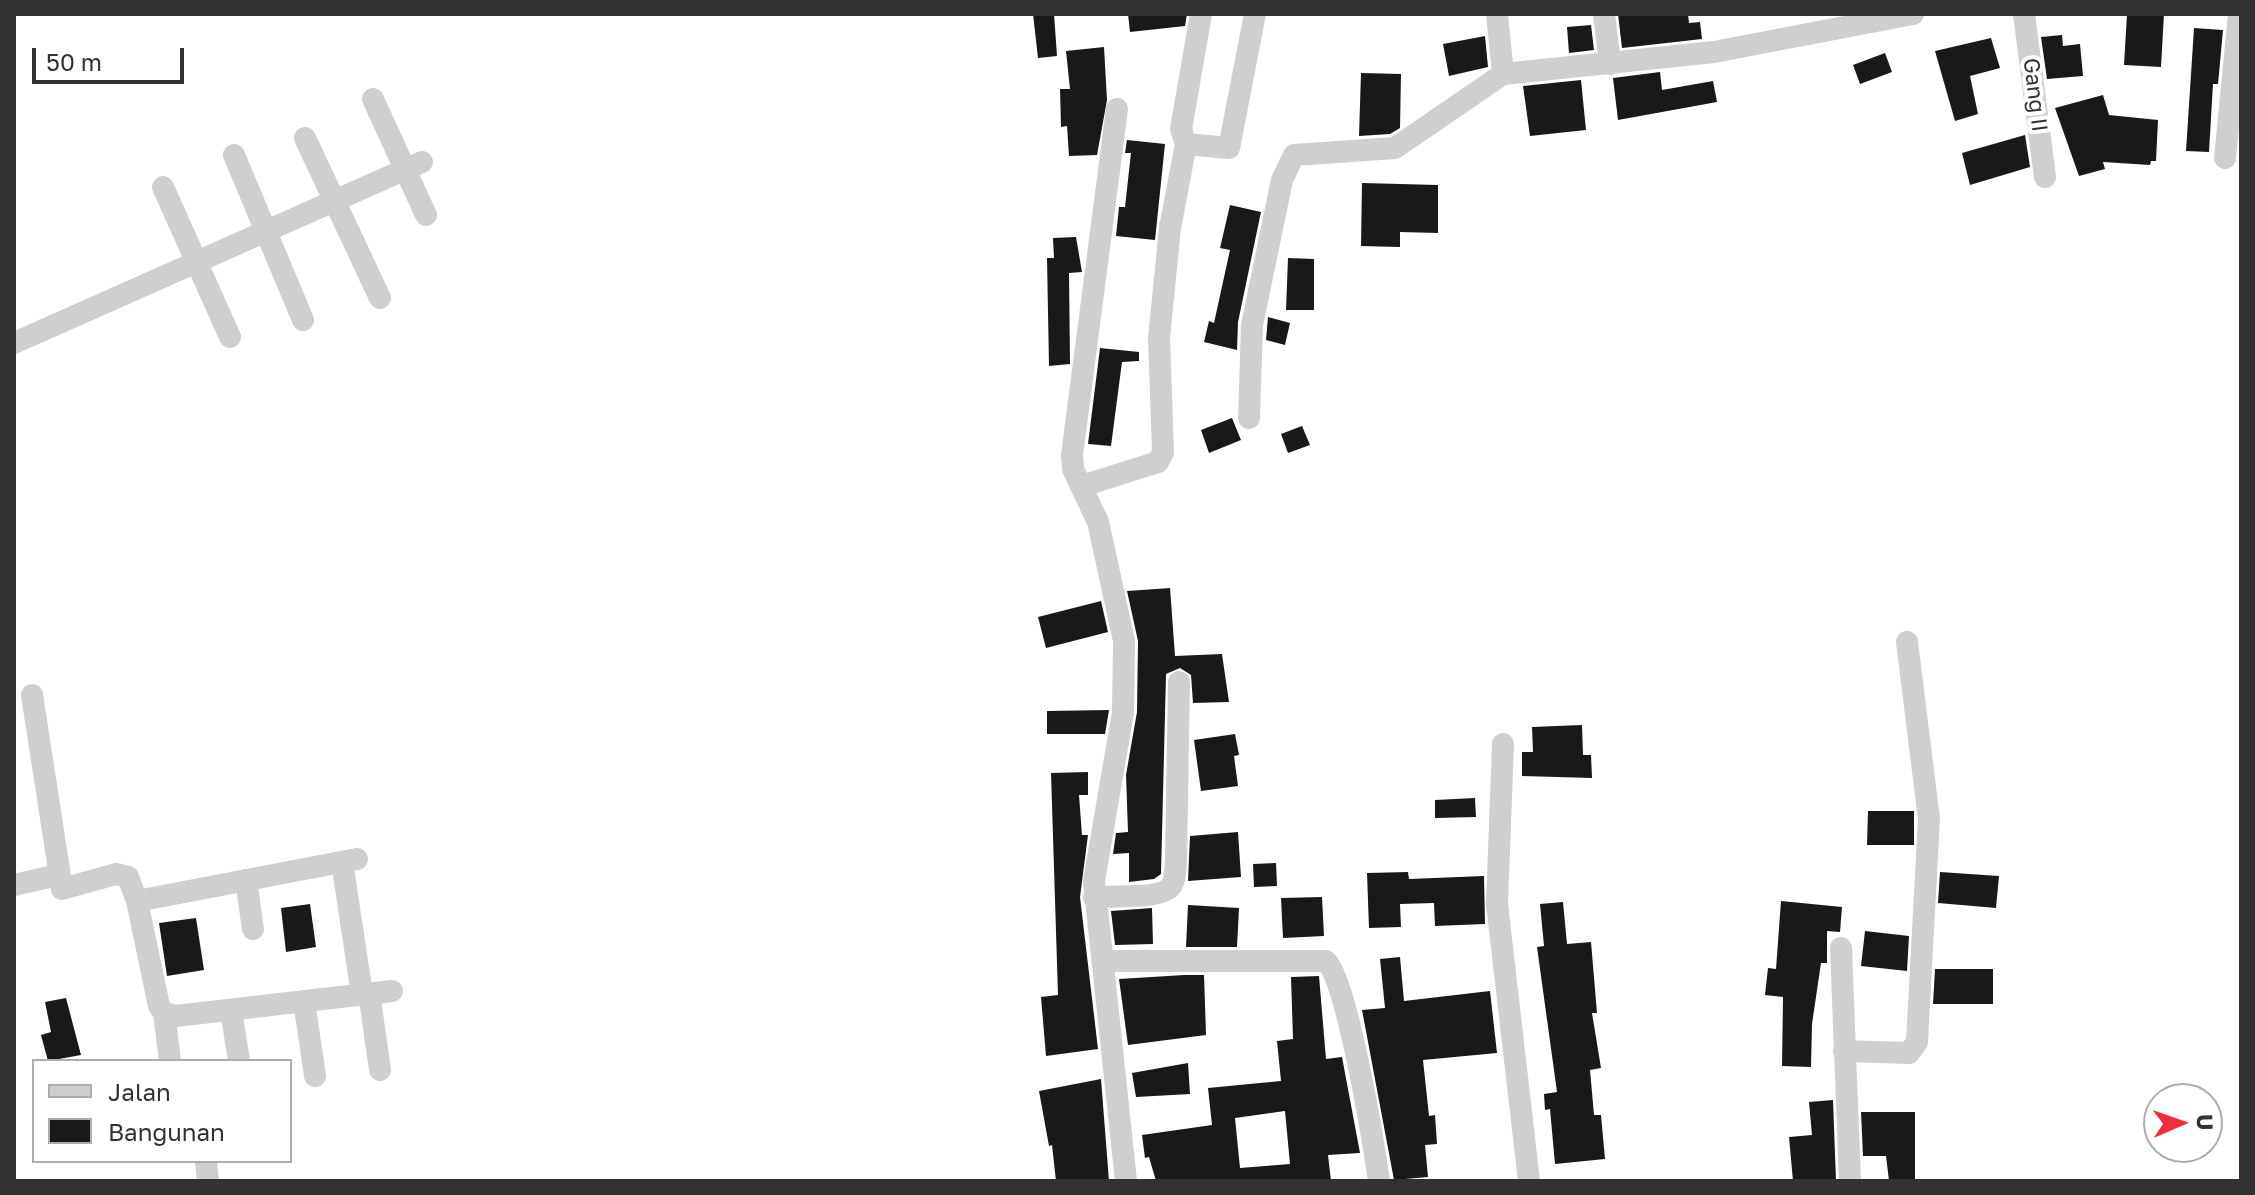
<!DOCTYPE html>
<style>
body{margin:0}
#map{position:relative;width:2255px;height:1195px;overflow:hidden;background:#fff;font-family:"Golos Text",sans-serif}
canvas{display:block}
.frame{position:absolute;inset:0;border:16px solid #323232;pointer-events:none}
.legend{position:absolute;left:32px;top:1059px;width:260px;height:104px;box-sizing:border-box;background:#fff;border:2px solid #adadad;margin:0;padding:10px 14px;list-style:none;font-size:24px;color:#323232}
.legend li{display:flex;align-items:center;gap:16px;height:40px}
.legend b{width:40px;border:2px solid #adadad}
.north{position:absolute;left:2143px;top:1083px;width:80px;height:80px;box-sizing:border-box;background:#fff;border:2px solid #adadad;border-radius:50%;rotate:88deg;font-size:22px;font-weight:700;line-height:32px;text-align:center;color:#323232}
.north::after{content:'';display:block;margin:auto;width:28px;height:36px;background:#f12c3b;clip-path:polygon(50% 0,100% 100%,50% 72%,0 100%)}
.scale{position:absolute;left:32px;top:48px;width:152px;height:36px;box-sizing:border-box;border:4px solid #323232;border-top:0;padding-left:10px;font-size:24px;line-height:28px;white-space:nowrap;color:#323232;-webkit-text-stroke:6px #fff;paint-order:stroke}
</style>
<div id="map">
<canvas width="2255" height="1195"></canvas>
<div class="frame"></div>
<ul class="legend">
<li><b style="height:10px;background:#cfcfcf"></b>Jalan</li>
<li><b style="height:22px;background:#191919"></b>Bangunan</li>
</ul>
<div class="north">U</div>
<div class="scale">50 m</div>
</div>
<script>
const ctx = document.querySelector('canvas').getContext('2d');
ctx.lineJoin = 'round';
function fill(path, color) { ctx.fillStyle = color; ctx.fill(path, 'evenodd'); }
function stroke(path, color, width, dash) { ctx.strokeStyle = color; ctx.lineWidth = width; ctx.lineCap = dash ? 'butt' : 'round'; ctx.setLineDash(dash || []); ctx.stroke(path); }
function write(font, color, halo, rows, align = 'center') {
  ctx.font = font + ' "Golos Text",sans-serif'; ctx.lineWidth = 8; ctx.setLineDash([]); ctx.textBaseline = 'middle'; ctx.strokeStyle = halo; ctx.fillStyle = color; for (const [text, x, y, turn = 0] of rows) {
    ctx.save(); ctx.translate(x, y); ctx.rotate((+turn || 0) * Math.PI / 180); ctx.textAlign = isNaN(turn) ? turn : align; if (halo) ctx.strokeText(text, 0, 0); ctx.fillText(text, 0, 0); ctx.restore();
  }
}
fill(new Path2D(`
 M1033,14H1054L1057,56L1038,58Z
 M1128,14H1187L1185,26L1130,32Z
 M1618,14H1688L1689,23L1700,22L1702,39L1622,48Z
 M2127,14H2164L2161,67L2124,65Z
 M1591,25L1594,50L1569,53L1567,27Z
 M2194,28L2223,30L2218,84H2213L2209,152L2186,151Z
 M2062,35L2063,46L2080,44L2083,76L2047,79L2041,37Z
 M1485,36L1488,67L1449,76L1443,44Z
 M1991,38L2000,68L1970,76L1978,114L1955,121L1935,51Z
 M1104,47L1107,100L1097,155L1069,156L1067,126L1061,127L1060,89H1070L1066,51Z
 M1885,53L1892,72L1860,84L1853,65Z
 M1660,72L1662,90L1713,81L1717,102L1618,120L1613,78Z
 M1361,73L1401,74L1400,128L1390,134L1359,136Z
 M1581,80L1586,130L1530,136L1523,86Z
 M2103,95L2109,115L2158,120L2156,161H2151L2150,165L2103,162L2105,169L2079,176L2055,108Z
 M2025,135L2030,167L1970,185L1962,153Z
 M1127,140L1165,144L1155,240L1116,236L1119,207H1125L1131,153H1125Z
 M1362,183L1438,185V233L1400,232V247L1361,246Z
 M1230,205L1261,212L1238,322L1237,350L1204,342L1209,321L1214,323L1230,250L1220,248Z
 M1076,237L1082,272L1069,273L1070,364L1049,366L1047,258H1054L1053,238Z
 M1288,258L1314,259V310H1286Z
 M1268,317L1290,323L1285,345L1266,340Z
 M1100,348L1139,352V361L1122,362L1111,446L1088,444Z
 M1232,418L1241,440L1209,453L1201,430Z
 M1302,426L1310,445L1288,453L1281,434Z
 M1170,588L1175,656L1222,654L1229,702L1193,703L1191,675L1180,668L1166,674L1161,874L1154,879L1129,882V853L1113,854L1116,833L1128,832L1126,775L1137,712L1138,641L1127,591Z
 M1101,601L1108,632L1046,648L1038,617Z
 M1109,710L1105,734H1047V711Z
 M1582,725L1583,755H1591L1592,778L1522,776V752H1533L1532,727Z
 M1235,734L1239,755L1234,756L1238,786L1201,791L1194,740Z
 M1088,772V795H1079L1082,835H1088L1080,897L1098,1049L1046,1056L1041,997L1058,995L1051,773Z
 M1475,798L1476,817L1435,818V800Z
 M1868,811H1914V845H1867Z
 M1238,832L1241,877L1188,881L1190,836Z
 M1276,863L1277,886L1254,887L1253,864Z
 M1408,872L1409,879L1484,876L1485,924L1435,926L1434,903L1400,904L1401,927L1369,928L1367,873Z
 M1940,872L1999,876L1996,908L1938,903Z
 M1322,897L1324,936L1283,938L1281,898Z
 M1781,901L1842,907L1840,932L1827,931V963H1821L1812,1024L1811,1067L1782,1066L1783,997L1765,995L1768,968L1776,969Z
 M1563,902L1567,944L1591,942L1597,1013H1592L1601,1068L1590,1070L1594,1115H1601L1605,1159L1555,1164L1550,1109L1545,1110L1544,1094L1557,1092L1537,947L1544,946L1540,904Z
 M310,904L316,947L286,952L281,908Z
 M1188,905L1239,908L1237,947H1186Z
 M1152,908L1153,944L1115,945L1111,911Z
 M196,918L204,970L167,976L159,923Z
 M1865,931L1909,936L1907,971L1861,966Z
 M1400,957L1404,1001L1490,991L1497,1053L1423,1060L1429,1116L1435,1115L1437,1144L1425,1145L1428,1177L1394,1180L1362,1010L1385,1008L1380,959Z
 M1935,969H1993V1004H1933Z
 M1184,975H1204L1206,1035L1128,1045L1119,979Z
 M1319,976L1326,1059L1342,1057L1360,1153L1328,1155L1331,1181H1156L1149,1157L1145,1158L1142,1135L1212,1125L1208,1088L1281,1081L1277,1041L1293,1039L1291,977ZM1285,1111L1290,1164L1240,1168L1235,1118Z
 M66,998L81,1055L48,1061L41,1035L51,1032L45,1002Z
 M1188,1063L1190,1094L1136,1097L1132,1073Z
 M1101,1079L1109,1181H1056L1052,1145L1049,1146L1039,1091Z
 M1833,1100L1836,1181H1793L1789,1137L1812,1135L1809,1102Z
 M1861,1112H1915V1181H1889L1886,1156H1863Z`), '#191919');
stroke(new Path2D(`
 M1497,14L1503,74
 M1604,14L1610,64
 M2024,14L2045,177
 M373,99L426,215
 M1117,109L1072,455L1073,469L1098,522L1124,641L1123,712L1094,881L1126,1181
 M305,138L380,298
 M1186,144L1229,148L1255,14
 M234,155L303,320
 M2225,158L2239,14
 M163,187L230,337
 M14,343L422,162
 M1249,418L1252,325L1282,180L1294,155L1395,148L1503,74L1714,52L1913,14
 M1082,486L1158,462L1163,452L1159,338L1170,228L1186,144L1181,129L1201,14
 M32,695L62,889L116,874L128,877L137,901L159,1006L164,1013L170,1061
 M1503,744L1497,904L1529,1181
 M342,862L362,994
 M246,880L253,929
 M14,885L58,875
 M1094,897C1110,896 1163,899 1171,886C1176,879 1175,868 1176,860L1179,682
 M137,901L357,859
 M1841,948L1850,1181
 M1103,961H1326C1347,979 1374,1146 1379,1181
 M369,993L380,1070
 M304,1001L315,1076
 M231,1010L239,1061
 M164,1013L176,1016L392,991
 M1844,1051L1909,1053L1917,1042L1929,819L1907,642
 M206,1161L208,1181`), '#cfcfcf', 22);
write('22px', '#323232', '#fff', [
 ["Gang II",2035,95,83]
]);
</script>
